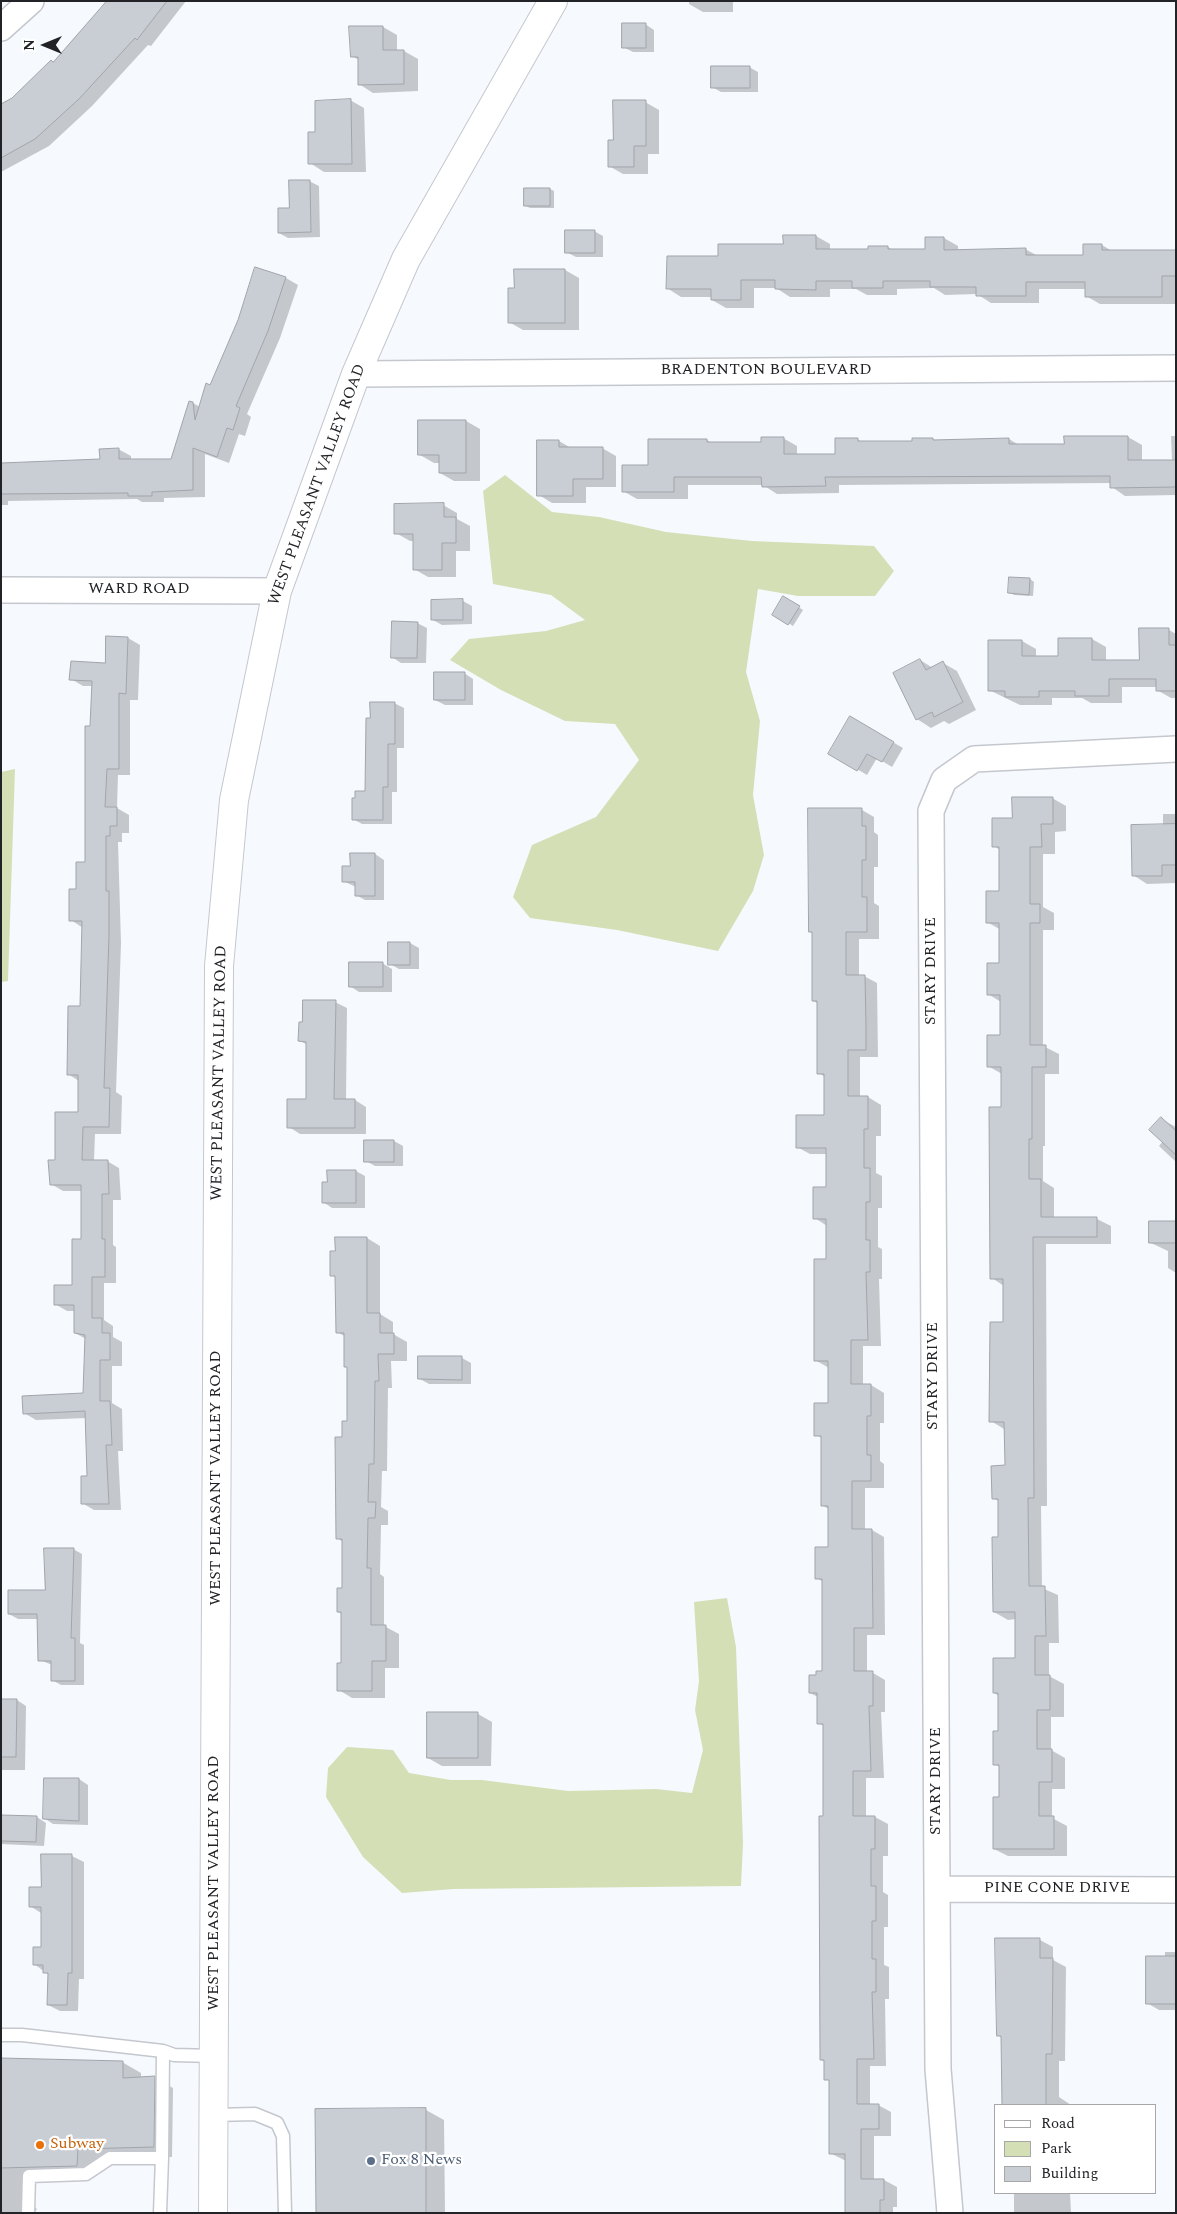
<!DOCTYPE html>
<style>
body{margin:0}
#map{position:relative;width:1177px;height:2214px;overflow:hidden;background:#f6faff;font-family:Spectral,serif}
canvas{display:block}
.frame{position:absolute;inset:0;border:2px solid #222326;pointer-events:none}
.legend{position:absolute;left:994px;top:2104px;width:162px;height:90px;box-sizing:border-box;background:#fff;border:1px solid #a7a7a8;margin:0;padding:6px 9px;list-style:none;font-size:15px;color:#222326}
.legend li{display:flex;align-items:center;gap:10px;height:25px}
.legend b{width:25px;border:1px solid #a7a7a8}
.north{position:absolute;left:20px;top:20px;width:50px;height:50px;-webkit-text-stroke:4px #fff;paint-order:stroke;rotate:270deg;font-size:14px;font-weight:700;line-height:20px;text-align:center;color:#222326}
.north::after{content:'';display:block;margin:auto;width:18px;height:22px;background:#222326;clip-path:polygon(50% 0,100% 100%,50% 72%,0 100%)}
</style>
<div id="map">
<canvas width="1177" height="2214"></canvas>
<div class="frame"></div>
<ul class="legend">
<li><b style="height:6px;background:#fff"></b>Road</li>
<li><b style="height:14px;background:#d4dfb6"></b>Park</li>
<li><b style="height:14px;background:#c9ced4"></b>Building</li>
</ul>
<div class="north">N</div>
</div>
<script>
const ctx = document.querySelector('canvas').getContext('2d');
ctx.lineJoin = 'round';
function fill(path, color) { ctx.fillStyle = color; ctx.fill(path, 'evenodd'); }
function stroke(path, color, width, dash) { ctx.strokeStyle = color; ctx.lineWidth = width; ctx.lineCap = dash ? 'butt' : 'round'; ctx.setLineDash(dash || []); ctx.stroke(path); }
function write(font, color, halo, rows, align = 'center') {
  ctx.font = font + ' Spectral,serif'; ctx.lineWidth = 4.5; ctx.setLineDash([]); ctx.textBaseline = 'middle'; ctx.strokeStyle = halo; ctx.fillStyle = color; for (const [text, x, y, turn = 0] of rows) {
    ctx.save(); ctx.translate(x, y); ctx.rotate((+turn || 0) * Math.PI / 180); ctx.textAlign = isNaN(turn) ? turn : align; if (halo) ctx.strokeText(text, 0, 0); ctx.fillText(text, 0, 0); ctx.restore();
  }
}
fill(new Path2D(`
 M505,475L552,512L599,517L666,532L752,541L874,546L894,571L875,596H798L758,589L746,672L760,721L753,795L764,855L753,891L718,951L617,930L530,918L513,897L532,845L596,817L639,760L615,724L565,721L501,690L450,660L469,639L546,631L585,620L551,595L493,584L483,491Z
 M15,769L8,981L1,982V772Z
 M727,1598L736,1647L743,1843L741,1886L454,1889L402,1893L363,1857L326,1797L328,1768L347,1747L393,1750L409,1773L451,1780H482L568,1791L656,1789L692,1793L703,1750L695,1710L699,1681L694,1602Z`), '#d4dfb6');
fill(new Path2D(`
 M109,1H186L151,46L148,45L92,106L49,146L1,172V106L12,99L54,63Z
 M689,1H733V12H703L689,4Z
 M645,24L654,30V52H633L623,47Z
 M383,27L397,35V51H404L418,59V91L373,93L359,84V60L352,56Z
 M749,67L758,72V92H721L712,87Z
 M350,100L364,108L366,172H324L310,163L317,133Z
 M645,102L659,110V154H648V174H623L609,166Z
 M309,181L319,186L320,237L288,238L279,233L290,209Z
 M550,189L554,191V208H530L526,206Z
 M594,231L603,236V257H576L566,252Z
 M784,236H816L830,244V251H869L888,247L893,250H926L944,238L958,246V251L1025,249L1038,256H1084L1102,245L1112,251H1176V304H1100L1086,296V289H1039V303H991L977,294L945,295L934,288L897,289V295H867L856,289H830V297H790L776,288H754V308H726L712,300V297H681L667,288L719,258L784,245Z
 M565,270L579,278V330H523L509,322L515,289Z
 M286,278L298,285L280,338L247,414L251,417L245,436L239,434L229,463L205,454V497L164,498V502H142L137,499L8,501V505H1V464L102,460L118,449L131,456V460H172L193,403L200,407L211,386Z
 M466,421L480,429V481H454L440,473V463H434L420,455Z
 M1171,436H1176V495L1125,496L1112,487V483L839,485V493L777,494L763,485H688V499H637L623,491L649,466V440H707L713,444H762L783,438L797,446V456L837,455L857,439L862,442H914L933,439L937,441L1009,439L1019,445H1065V437H1128L1142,445V461H1172Z
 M559,441L571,448H602L616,456V487H586V503H552L539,495Z
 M443,505L457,513V519L470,526V551H456V577H428L414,569V541H410L396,533Z
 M1030,579L1034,582L1033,596L1014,595L1010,592Z
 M784,598L803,610L793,626L774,614Z
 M463,601L472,606V624L442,625L433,620Z
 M417,623L427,628L426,663H401L392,657Z
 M1169,630L1176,634V698H1171L1157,690V687H1122V703H1091L1082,698H1052V705H1020L989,690L1022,641L1036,649V657H1059L1092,639L1106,647V661H1140Z
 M107,637L128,638L140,645L138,700H130V775H118L117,808L129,815V833H122V842H118L121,943L116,1092L122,1096L121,1134H95L94,1161H107L119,1168L121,1200H113V1245L116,1247V1283H104V1320L113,1326V1337L122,1342V1366H112V1403L122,1409L123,1451H118L121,1510H94L82,1503L88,1477L87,1418L36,1420L24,1413L84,1394L86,1339L75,1333V1311H67L55,1304L73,1286L82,1240V1191H63L51,1184L57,1161L79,1113V1081L68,1074L81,1007L83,928L71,920L86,863L93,686H83L71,679L106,664Z
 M920,660L933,668L943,663L957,671L976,710L949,724L944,721L931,728L917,719Z
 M464,673L473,679V705H445L435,700Z
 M394,703L404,708V748H397V792H392V824H362L353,819L366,792L371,720Z
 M851,718L903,748L892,767L877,758L867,775L830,753Z
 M1052,798L1066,806V831L1055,832V854H1043V907L1054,913V930H1043V1046L1059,1054V1074H1045V1146H1043V1181L1054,1188V1219H1097L1111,1226V1244H1046L1047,1506H1041L1042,1588L1058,1595L1059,1643H1049V1676L1064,1684V1717H1051V1750L1065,1758V1789H1052V1818L1067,1826V1856H1008L994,1849L1000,1798V1767L994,1764L999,1732V1696L994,1693L1016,1660V1619L1008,1620L994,1612L1000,1538V1502L993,1498L1006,1466L1004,1429L991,1421L1004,1323V1286L992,1278L1002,1109V1074L988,1066L1001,1036V1002L988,994L1001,965V930L987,922L1000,892V850L994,846L1013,819Z
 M862,810L874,817V832L878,835V867H874V903L879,906V939H859V976H864L877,983L878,1057H860V1097H868L881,1105V1136H876V1173L882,1176V1208H878V1247L882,1249V1279H879L881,1346H863V1385H871L884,1393V1423H880V1461L884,1464V1488H865V1530H872L884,1537L885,1635H867V1673H873L885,1680V1712H881L884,1778H866V1817H875L888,1824V1856H883V1892L888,1895V1927H884V1965L889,1967V1999H885L886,2066H870V2105H878L891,2112V2136H874V2180H884L897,2187V2207H893V2213H846V2161L830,2153V2081L826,2079V2062L821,2060L824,1726L818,1723V1697L810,1693L817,1676L823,1673V1582L817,1578L830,1549V1510L822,1505V1438L816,1435L829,1404V1368L815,1360L827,1261V1226L815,1218L827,1188V1154H810L797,1147L825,1116V1077L819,1073V1004L813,1001V933L810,932Z
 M1163,814H1176V883L1147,884L1133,875L1163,826Z
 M375,854L384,860V900H365L356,895V887L343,881L351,867Z
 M390,943H410L419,948V969H399L390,964Z
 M382,963L392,969V992H359L350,986Z
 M335,1002L347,1008L346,1100H355L366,1107V1134H300L289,1127L307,1100L308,1045L300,1041L304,1023Z
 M1161,1119L1176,1127V1162L1159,1146L1163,1141Z
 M366,1141H394L403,1146V1166H375L366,1161Z
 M356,1171L365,1176V1208H332L323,1202Z
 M1176,1222V1273L1168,1268V1251L1151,1243Z
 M367,1238L380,1246V1314L393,1322V1334L407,1342V1361H391L392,1388H388L387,1471H382L381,1507L388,1511V1525H381L380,1574L384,1577V1626L399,1634V1668H385V1698H352L339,1690L342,1665V1614L338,1612L343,1589V1542L337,1538L344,1438L348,1423V1368L346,1367V1337L337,1332L336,1278L332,1275Z
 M462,1358L471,1363V1384H429L420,1379Z
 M73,1549L82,1554L80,1643L84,1645V1685H61L52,1680V1665L40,1660L38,1619H18L9,1614L47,1592Z
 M1,1700H17L26,1706L25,1770H1Z
 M478,1714L492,1722L491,1766H442L428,1758Z
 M79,1779L88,1785V1825L53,1824L44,1818Z
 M1,1816L37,1817L46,1823L44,1846L1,1844Z
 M72,1856L84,1862V1979H79L78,2011H60L48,2005L49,1975L34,1964L42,1949L41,1913L30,1906L42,1888Z
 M997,1940H1040L1053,1947V1960L1066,1967L1065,2061H1059V2097L1071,2105H1003L1002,2038L998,2035Z
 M1165,1952H1176V2010H1159L1147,2003L1165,1957Z
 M1,2060L122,2062L141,2073V2078L154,2077L173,2088L172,2157L96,2159L95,2176L29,2178L30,2203L37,2209L34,2213H1Z
 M426,2110L444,2120L445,2213H317Z
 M1014,2193H1070L1071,2213H1014Z`), '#0003');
const building = new Path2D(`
 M107,1H167L137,40L135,38L79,99L35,139L1,158V104L12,98L51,60L53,62Z
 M622,23H646V48H622Z
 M349,26H383V50H404V84L358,85V57H351Z
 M711,66H750V88H711Z
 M351,99L352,164H308V132H315V101Z
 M613,100H646V146H634V167H608V140H613Z
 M289,180H310L311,232L278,233V208H289Z
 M524,188H550V206H524Z
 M565,230H595V253H565Z
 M783,235H816V249H868V246H888V249H925V237H944V250L1026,248V255H1083V244H1102V250H1176V276H1162V297H1085V282H1026V296H976V287H930V281H883V288H852V281H816V290L775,289V280H741V300H711V289H666L667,256H718V244H783Z
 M255,267L286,277L268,331L236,406L240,408L233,430L227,428L217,457L193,448V490L152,492V496H128V493L1,494V463L100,459L99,449L119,448V459H171L189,401L193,402L195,420L206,383L210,385L238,320Z
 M514,269H565V323H508V288H514Z
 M418,420H466V473H439V455H418Z
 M1064,436H1128V460H1176V487L1110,488V476L825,477L826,486L762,487L761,477H674V492H622V465H648V439H707V442H761V437H784V454H835V438H858V441H912V438H933V440L1009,438V444H1064Z
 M537,440H559V447H603V479H573V496H537Z
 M444,503V517H456V543H442V570H413V534H394V504Z
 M1009,577L1030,578L1029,595L1008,593Z
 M783,596L800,606L788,625L772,615Z
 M463,599V620H431V600Z
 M392,621L418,622L417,658H391Z
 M1139,628H1169V645H1176V691H1156V679H1109V696H1075V691H1039V697H1005V691H988V640H1022V656H1058V638H1092V660H1139Z
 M106,636L128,637L126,694L119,693V769H107L105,807H117V826H110V836H106V891H109V935L104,1088H110L109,1127H83L82,1160H108L109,1194H102V1239H105V1277H92V1318H102V1333H110V1360H100V1401H110L112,1445H106L109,1504H81V1476H87L85,1411L23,1414L22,1396L83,1393L85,1335L74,1333V1305H54V1285H72V1239H81V1185H50L48,1160H55V1112H78V1075H67L68,1006H80L82,921H69V889H76V862H85V726H90L92,681L69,680L71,661L105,663Z
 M920,659L926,670L943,661L963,702L934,717L932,712L916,720L893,673Z
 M434,672H465V700H434Z
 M370,702H395V744H388V787H383V820H352V798H355V791H365L366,718H370Z
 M850,716L894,742L882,762L867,754L857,771L828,754Z
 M1012,797H1053V824H1041L1042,847H1030V904H1040V923H1030V1045H1046V1067H1032V1139H1029V1179H1041V1217H1097V1237H1033L1034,1498H1028L1029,1586H1045L1046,1636H1035V1675H1050V1710H1037V1749H1052V1782H1039V1816H1054V1849H993V1797H999V1765H993V1731H998V1693H993V1658H1015V1612H993L992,1537H998V1499H992L991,1466L1005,1465L1004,1422H989L990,1322H1003V1279H990L989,1107H1001V1067H987V1035H1000V995H987V963H999V923H986V891H999V847H992V818H1012Z
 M808,808H862V826H866V860H862V897H867V932H846V975H865L866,1025V1050H848V1096H868V1129H864V1168H870V1202H866V1240H870V1272H866L868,1340H851V1384H871V1416H867V1455H871V1481H852V1529H872L873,1628H854V1671H873V1706H869L871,1771H853V1816H875V1849H871V1886H876V1921H872V1959H876V1992H872L874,2059H857V2104H879V2129H861V2179H884V2200H880V2213H845V2154H829V2080H824V2060H820L819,1816H823V1724H817V1693H809V1675H816V1671H822V1579H815V1547H828V1506H821V1436H814V1403H828V1361H814V1259H826V1219H813V1187H826V1148H796V1115H824V1074H817V1001H812V932H809Z
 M1176,824V865H1162V876H1132L1131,825Z
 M350,853H375V896H355V882H342V866H350Z
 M388,942H410V965H388Z
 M349,962H383V987H349Z
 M303,1000H336L334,1099H355V1128H287V1099H306V1042L298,1041L299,1022H302Z
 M1161,1117L1176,1131V1155L1149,1130Z
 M364,1140H394V1162H364Z
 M327,1170H356V1203H322V1182H327Z
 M1149,1221H1176V1243H1149Z
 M335,1237H367V1313H380V1333H394V1354H378L379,1381H375L374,1464H369L368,1502H376L375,1518H368L367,1568H371V1625H386V1661H372V1691H337V1663H341V1612H337V1588H342V1539H336L335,1437H342V1421H347V1367H344V1333H336L335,1276H330V1251H335Z
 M418,1356H462V1380L418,1379Z
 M44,1548H74L71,1638H75V1681H51V1661H38L37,1614H8V1590H45Z
 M1,1699H17L16,1757H1Z
 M427,1712H478V1758H427Z
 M44,1778H79V1821L43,1819Z
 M1,1815L37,1816L36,1842L1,1841Z
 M41,1854H72V1973H68L67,2005H47L48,1973H43V1965H33V1947H41V1907H29V1887H41Z
 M995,1938H1040V1958H1053L1052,2054H1046V2105H1002L1001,2036H997Z
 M1146,1956H1176V2004H1146Z
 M1,2058L123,2061V2078L155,2076L154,2147L78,2149L77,2166L1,2168Z
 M426,2108V2213H316L315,2109Z`);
fill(building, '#c9ced4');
stroke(building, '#a1a5ab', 1);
const service = new Path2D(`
 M1,2035H22L163,2051L174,2055L214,2056
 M213,2115L255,2114L277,2123L283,2136L285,2213
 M162,2158L163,2051
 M28,2213L29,2176L86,2174L110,2158H162L160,2213`);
const minor = new Path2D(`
 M1,28L31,1
 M356,374L1176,368
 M1,590L277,591
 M938,1889L1176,1890
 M950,2213L938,2069L931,811L944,780L974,759L1176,749`);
const secondary = new Path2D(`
 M213,2213L219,966L234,800L277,591L356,374L406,259L553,1`);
stroke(service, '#c4c8ce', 15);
stroke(minor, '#c4c8ce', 28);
stroke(secondary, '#c4c8ce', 30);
stroke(service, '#fff', 12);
stroke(minor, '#fff', 25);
stroke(secondary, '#fff', 28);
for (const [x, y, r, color] of [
 [40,2145,5,"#e8710a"],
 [371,2161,5,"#5c6f8a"]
]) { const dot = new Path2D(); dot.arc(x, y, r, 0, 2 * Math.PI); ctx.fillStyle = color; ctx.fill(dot); stroke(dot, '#fff', 2); }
write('16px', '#222326', '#fff', [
 ["BRADENTON BOULEVARD",766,371],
 ["WEST PLEASANT VALLEY ROAD",318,485,-70],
 ["WARD ROAD",139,590],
 ["STARY DRIVE",932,971,-90],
 ["WEST PLEASANT VALLEY ROAD",220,1073,-89],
 ["STARY DRIVE",934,1376,-90],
 ["WEST PLEASANT VALLEY ROAD",217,1478,-90],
 ["STARY DRIVE",937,1781,-90],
 ["WEST PLEASANT VALLEY ROAD",215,1883,-90],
 ["PINE CONE DRIVE",1057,1889]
]);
write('16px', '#c56008', '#fff', [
 ["Subway",50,2145]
], 'left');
write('16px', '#4e5e75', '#fff', [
 ["Fox 8 News",381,2161]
], 'left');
</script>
